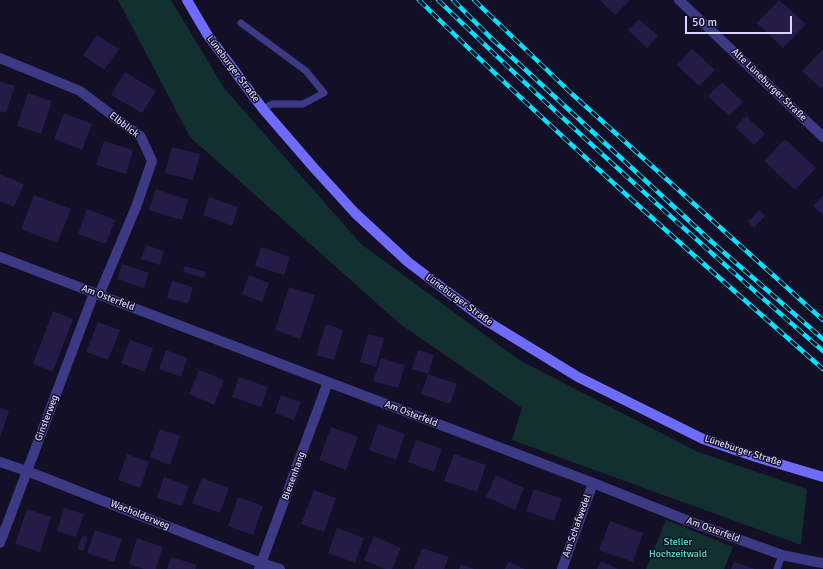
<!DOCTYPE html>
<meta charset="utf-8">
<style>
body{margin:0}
#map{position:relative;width:823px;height:569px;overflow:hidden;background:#130f26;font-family:Signika,sans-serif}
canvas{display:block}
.scale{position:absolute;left:685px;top:16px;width:107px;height:18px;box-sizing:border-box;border:2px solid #d9d4ff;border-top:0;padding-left:5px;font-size:12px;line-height:14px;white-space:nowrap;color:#d9d4ff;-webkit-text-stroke:3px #130f26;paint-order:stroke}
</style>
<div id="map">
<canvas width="823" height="569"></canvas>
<div class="scale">50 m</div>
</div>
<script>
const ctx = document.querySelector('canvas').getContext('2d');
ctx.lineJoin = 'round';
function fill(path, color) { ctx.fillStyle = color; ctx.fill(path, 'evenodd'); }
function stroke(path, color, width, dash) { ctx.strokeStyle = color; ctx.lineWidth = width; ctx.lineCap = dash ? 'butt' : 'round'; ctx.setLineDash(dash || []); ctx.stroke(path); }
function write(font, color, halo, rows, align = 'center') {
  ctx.font = font + ' Signika,sans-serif'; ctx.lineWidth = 3; ctx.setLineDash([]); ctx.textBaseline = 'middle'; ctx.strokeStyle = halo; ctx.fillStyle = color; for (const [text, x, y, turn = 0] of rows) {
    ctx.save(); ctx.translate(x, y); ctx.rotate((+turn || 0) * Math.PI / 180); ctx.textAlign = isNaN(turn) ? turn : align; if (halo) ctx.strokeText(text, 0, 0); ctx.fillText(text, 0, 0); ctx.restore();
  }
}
fill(new Path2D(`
 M118,0H171L224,88L361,244L519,360L698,452L807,489L801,545L512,440L522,408L400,324L190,137Z
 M666,520L733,547L724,569H646Z`), '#12302f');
fill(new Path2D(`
 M600,0H630L615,15Z
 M779,0L806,24L783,48L757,23Z
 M639,19L658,36L647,48L628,30Z
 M97,35L119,49L104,70L83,55Z
 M692,49L715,70L699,86L677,65Z
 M823,49V86L820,88L802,71Z
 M125,72L156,91L142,113L111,95Z
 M0,81L15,86L6,113L0,111Z
 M722,82L743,102L729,116L708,96Z
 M28,93L52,101L41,134L17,126Z
 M64,113L92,124L82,150L54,139Z
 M746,116L765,134L754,145L735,127Z
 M785,139L816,168L795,190L764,161Z
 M104,141L133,150L126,174L96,165Z
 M172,147L200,154L193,180L165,173Z
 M0,174L24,184L14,207L0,201Z
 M156,189L188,200L182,220L149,210Z
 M34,195L71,209L57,243L21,229Z
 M823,195V215L813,206Z
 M209,197L238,207L232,226L203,215Z
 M87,209L115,220L106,244L78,234Z
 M759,210L765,216L754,228L748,222Z
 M146,245L164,251L160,265L141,259Z
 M261,247L290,257L284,275L255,266Z
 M122,264L149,273L144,288L117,279Z
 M185,266L206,272L204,278L183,272Z
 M249,275L269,283L262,302L242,294Z
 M172,281L193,287L188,304L167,298Z
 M289,287L315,295L300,339L275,330Z
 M53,311L73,319L53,372L33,364Z
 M98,322L120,330L108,360L86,352Z
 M326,324L343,330L334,360L316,355Z
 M368,334L384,338L376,367L360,362Z
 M130,340L153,348L145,372L121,363Z
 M166,350L187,358L181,377L159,369Z
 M418,350L434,355L428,374L457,384L450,404L421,394L428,374L412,369Z
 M381,358L405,365L398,388L373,381Z
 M199,370L224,380L214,405L189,394Z
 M239,377L268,387L261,407L232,397Z
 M281,395L301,402L294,420L275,413Z
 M0,408L9,411L0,438Z
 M378,424L405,434L396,460L369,450Z
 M331,427L358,437L346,470L319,460Z
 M160,429L180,436L170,465L150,457Z
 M416,440L442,449L434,472L408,462Z
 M127,454L149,462L140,488L118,480Z
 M454,454L486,465L477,492L444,481Z
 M496,475L524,488L515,510L486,497Z
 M164,477L189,486L182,506L157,498Z
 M202,478L229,488L220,513L192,503Z
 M534,489L562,499L554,521L526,511Z
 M314,490L336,498L324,532L301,524Z
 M238,497L263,506L253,535L228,526Z
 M64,508L84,514L76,537L57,531Z
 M27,509L51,517L40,552L15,544Z
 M610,521L643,533L633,562L599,550Z
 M337,528L364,538L355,563L328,553Z
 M95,530L122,539L114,562L87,553Z
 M83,535L88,537L83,551L77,549Z
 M374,536L401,548L392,569H385L364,560Z
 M137,538L163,547L156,569H144L129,564Z
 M422,548L449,557L444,569H414Z
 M171,557L197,565L195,569H167Z
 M601,561L618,569H597Z
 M508,562L525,569H505Z
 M734,562L755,569H731Z
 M461,564L474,569H459Z`), '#241b47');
stroke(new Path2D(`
 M241,23L306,71L324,93L303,104H272L263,109
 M777,569L782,555`), '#3d3a85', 7);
stroke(new Path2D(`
 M679,0L823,137
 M0,58L80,91L141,137L152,161L136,207L99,295
 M0,257L593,483L691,522L782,555L806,560L823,563
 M0,462L27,471L261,563L280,569
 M0,543L94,293
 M259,569L328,382
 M562,569L593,483`), '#3d3a85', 10);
stroke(new Path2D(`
 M187,0L207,34L263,109L314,168L355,213L408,262L485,320L578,377L703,439L756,457L823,477`), '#6f6bff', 10);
const rail = new Path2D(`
 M419,0C549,128 686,249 823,369
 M438,0C563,121 692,237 823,351
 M453,0L490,37L712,242L823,339
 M474,0L572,94L823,320`);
stroke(rail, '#00e5ff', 4.5);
stroke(rail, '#130f26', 3, [9]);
write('10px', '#d9d4ff', '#130f26', [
 ["Lüneburger Straße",233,69,53],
 ["Alte Lüneburger Straße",769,85,44],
 ["Elbblick",124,125,38],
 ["Am Osterfeld",108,298,21],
 ["Lüneburger Straße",459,300,36],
 ["Am Osterfeld",411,414,21],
 ["Ginsterweg",47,418,-69],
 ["Lüneburger Straße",743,451,18],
 ["Bienenhang",294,476,-70],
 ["Wacholderweg",140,515,22],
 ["Am Schafwedel",577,526,-70],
 ["Am Osterfeld",713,530,20]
]);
write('10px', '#5fe0c0', '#130f26', [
 ["Steller",678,542],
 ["Hochzeitwald",678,554]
]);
</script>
